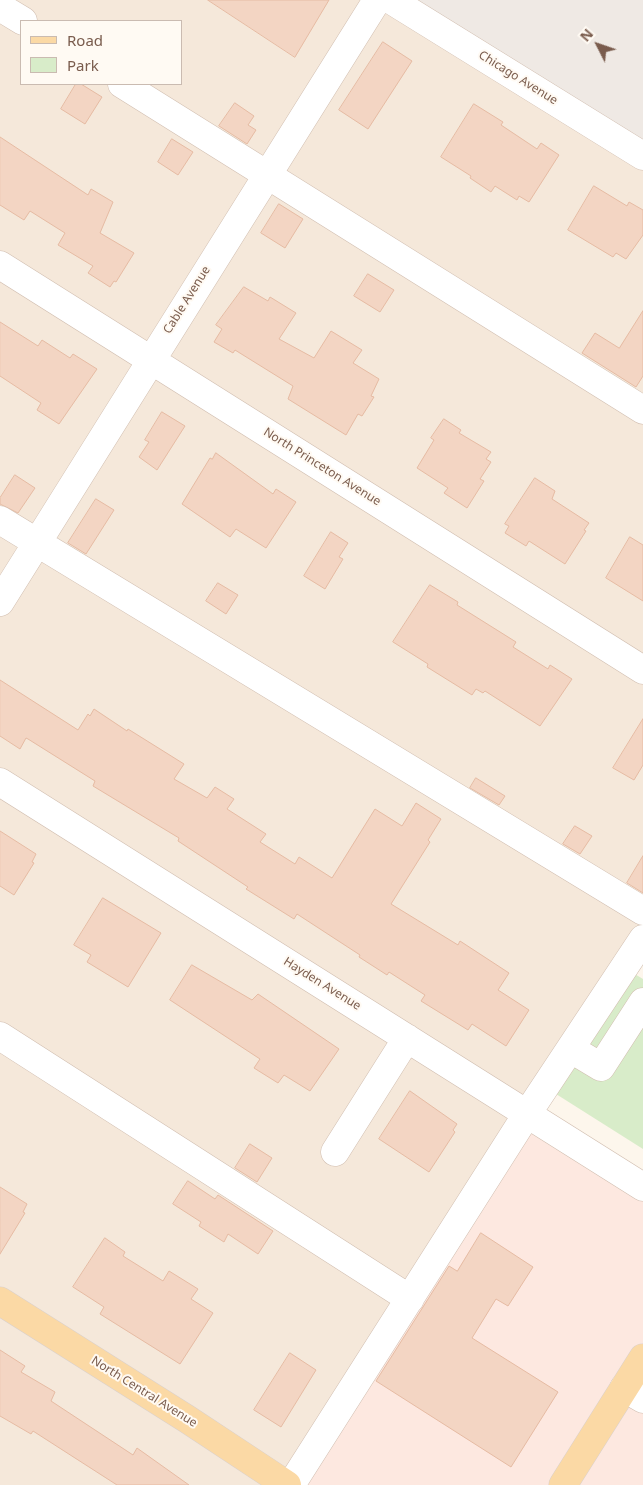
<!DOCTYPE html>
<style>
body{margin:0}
#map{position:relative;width:643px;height:1485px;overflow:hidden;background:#fdf6ec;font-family:"Noto Sans",sans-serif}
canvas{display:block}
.legend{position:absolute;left:20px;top:20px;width:162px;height:65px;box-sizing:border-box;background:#fffaf3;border:1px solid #cabbb1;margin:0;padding:6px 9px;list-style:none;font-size:15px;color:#7a5c4d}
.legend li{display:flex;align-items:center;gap:10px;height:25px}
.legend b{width:25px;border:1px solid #cabbb1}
.north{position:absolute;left:573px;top:20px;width:50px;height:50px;-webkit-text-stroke:4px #fffaf3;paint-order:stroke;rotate:311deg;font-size:14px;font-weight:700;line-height:20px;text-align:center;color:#7a5c4d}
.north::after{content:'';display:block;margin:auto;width:18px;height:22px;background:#7a5c4d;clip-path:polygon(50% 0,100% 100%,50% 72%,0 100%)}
</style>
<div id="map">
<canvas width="643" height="1485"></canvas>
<ul class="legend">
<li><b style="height:6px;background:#fbd9a5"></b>Road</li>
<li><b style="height:14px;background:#d8ecc9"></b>Park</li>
</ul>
<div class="north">N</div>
</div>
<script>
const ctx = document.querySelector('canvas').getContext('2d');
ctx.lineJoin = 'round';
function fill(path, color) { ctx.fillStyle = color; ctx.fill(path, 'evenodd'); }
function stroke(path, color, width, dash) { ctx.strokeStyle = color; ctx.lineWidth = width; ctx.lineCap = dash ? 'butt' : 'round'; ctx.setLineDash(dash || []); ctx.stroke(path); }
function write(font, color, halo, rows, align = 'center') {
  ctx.font = font + ' "Noto Sans",sans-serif'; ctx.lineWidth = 4; ctx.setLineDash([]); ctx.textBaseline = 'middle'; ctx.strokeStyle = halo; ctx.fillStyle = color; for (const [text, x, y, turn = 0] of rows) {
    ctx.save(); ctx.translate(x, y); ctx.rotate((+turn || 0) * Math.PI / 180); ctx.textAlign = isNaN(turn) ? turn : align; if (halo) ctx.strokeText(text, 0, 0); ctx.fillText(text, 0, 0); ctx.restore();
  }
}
fill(new Path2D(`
 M0,0H391L643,157V939L291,1485H0ZM21,21H181V84H21Z`), '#f5e8da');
fill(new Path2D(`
 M527,1114L643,1187V1485H291Z`), '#fde8e0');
fill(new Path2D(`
 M391,0H643V157Z`), '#efe9e4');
fill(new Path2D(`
 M633,973L643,979V1149L556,1094Z`), '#d8ecc9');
const building = new Path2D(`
 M208,0H329L295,57Z
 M383,42L412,61L368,129L339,110Z
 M76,84H81L102,97L85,124L61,109Z
 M235,103L254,116L248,125L256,130L247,144L219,126Z
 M474,104L503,122L501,125L537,149L541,143L559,155L529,202L519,196L517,200L495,186L491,192L470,178L471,176L441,157Z
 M0,137L88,195L91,189L113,202L100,233L134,253L116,282L114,281L110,287L88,273L93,266L58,245L65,233L30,211L24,220L0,205Z
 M172,139L193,152L178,175L158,162Z
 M594,186L627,206L629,202L643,210V235L626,259L616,253L613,257L568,230Z
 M279,204L303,219L285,248L261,233Z
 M368,274L394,290L380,312L354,296Z
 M244,287L268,301L270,297L296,313L279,339L314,358L331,331L362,350L353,363L379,379L371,396L374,397L362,416L358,414L346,435L288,399L293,386L235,350L233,353L214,342L222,329L216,325Z
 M643,311V376L636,387L582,353L595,333L619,348Z
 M0,322L38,346L42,340L70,358L73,354L97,369L59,424L37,410L41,403L0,376Z
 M162,412L185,426L157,470L139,457L149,442L145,440Z
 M444,419L461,430L459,433L491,452L486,459L491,462L480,479L484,481L467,508L444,493L448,488L417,468L434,440L431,438Z
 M216,453L273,494L276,489L296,502L266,548L236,529L230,537L182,504L210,458L212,459Z
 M15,475L35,488L18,513L0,504V498Z
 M535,478L555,491L552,499L589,523L584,530L586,531L565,564L529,541L526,546L505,533L509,526L505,524Z
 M96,499L114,510L86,554L68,543Z
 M331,532L348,543L339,557L343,559L325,589L304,576Z
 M630,537L643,545V601L606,578Z
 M218,583L238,595L226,614L206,601Z
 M430,585L458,602L457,605L516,642L513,647L548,669L550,665L572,679L540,726L485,691L483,693L476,689L472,695L427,667L428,664L393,642Z
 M0,680L78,730L88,714L90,716L94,709L127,731L128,729L184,764L174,779L207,798L215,787L234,799L227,809L266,834L260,842L295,864L299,857L332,878L375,809L402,826L416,803L441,819L428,840L430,842L391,904L458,945L460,941L509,973L498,990L529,1010L506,1046L472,1024L468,1030L421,1001L425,995L389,972L387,975L359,957L360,955L297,914L294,919L246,889L248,887L178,841L179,838L93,786L95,781L28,739L26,738L20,749L0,736Z
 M643,719V765L634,780L613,768Z
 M476,778L505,796L499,805L470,788Z
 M575,826L592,836L580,854L563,844Z
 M0,831L36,854L32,862L34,863L14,895L0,886Z
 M643,856V893L627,883Z
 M103,898L161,933L128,987L87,962L91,955L74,945Z
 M192,965L252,1000L258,994L339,1049L310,1091L284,1075L278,1083L254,1068L260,1059L170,1000Z
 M410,1091L457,1124L453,1130L455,1132L429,1172L379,1139Z
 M250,1144L272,1158L257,1182L235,1168Z
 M188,1181L215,1199L218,1195L273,1231L258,1254L228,1234L224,1242L199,1226L201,1222L173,1204Z
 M0,1187L27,1204L23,1212L25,1213L0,1254Z
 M481,1233L533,1267L508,1306L496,1299L472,1338L558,1392L511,1467L376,1381L449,1266L457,1271Z
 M105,1238L125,1252L123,1256L163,1281L169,1271L198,1289L191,1299L213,1313L180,1364L100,1314L104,1307L73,1287Z
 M0,1350L25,1366L21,1372L55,1392L51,1401L133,1455L137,1448L189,1485H117L33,1431L31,1434L0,1416Z
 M290,1353L316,1370L281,1427L254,1410Z`);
fill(building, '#f3d5c3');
stroke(building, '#e6bba3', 1);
const minor = new Path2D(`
 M391,0L643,156
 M0,7L23,21
 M122,84L643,410
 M0,265L643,670
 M0,520L643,911
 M0,602L377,0
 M0,782L643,1187
 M0,1036L410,1299
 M571,1049L601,1067L643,1002
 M335,1152L407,1038
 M624,1388L643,1399
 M291,1485L527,1114L643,939`);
const major = new Path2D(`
 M0,1301L187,1419L287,1485
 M563,1485L643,1358`);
stroke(minor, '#d1beb0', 29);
stroke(major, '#dad1cd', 29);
stroke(minor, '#fff', 28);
stroke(major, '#fbd9a5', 28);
write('12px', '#7a5c4d', '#fffaf3', [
 ["Chicago Avenue",518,78,32],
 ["Cable Avenue",187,300,-58],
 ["North Princeton Avenue",322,467,32],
 ["Hayden Avenue",322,984,32],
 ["North Central Avenue",144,1392,32]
]);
</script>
